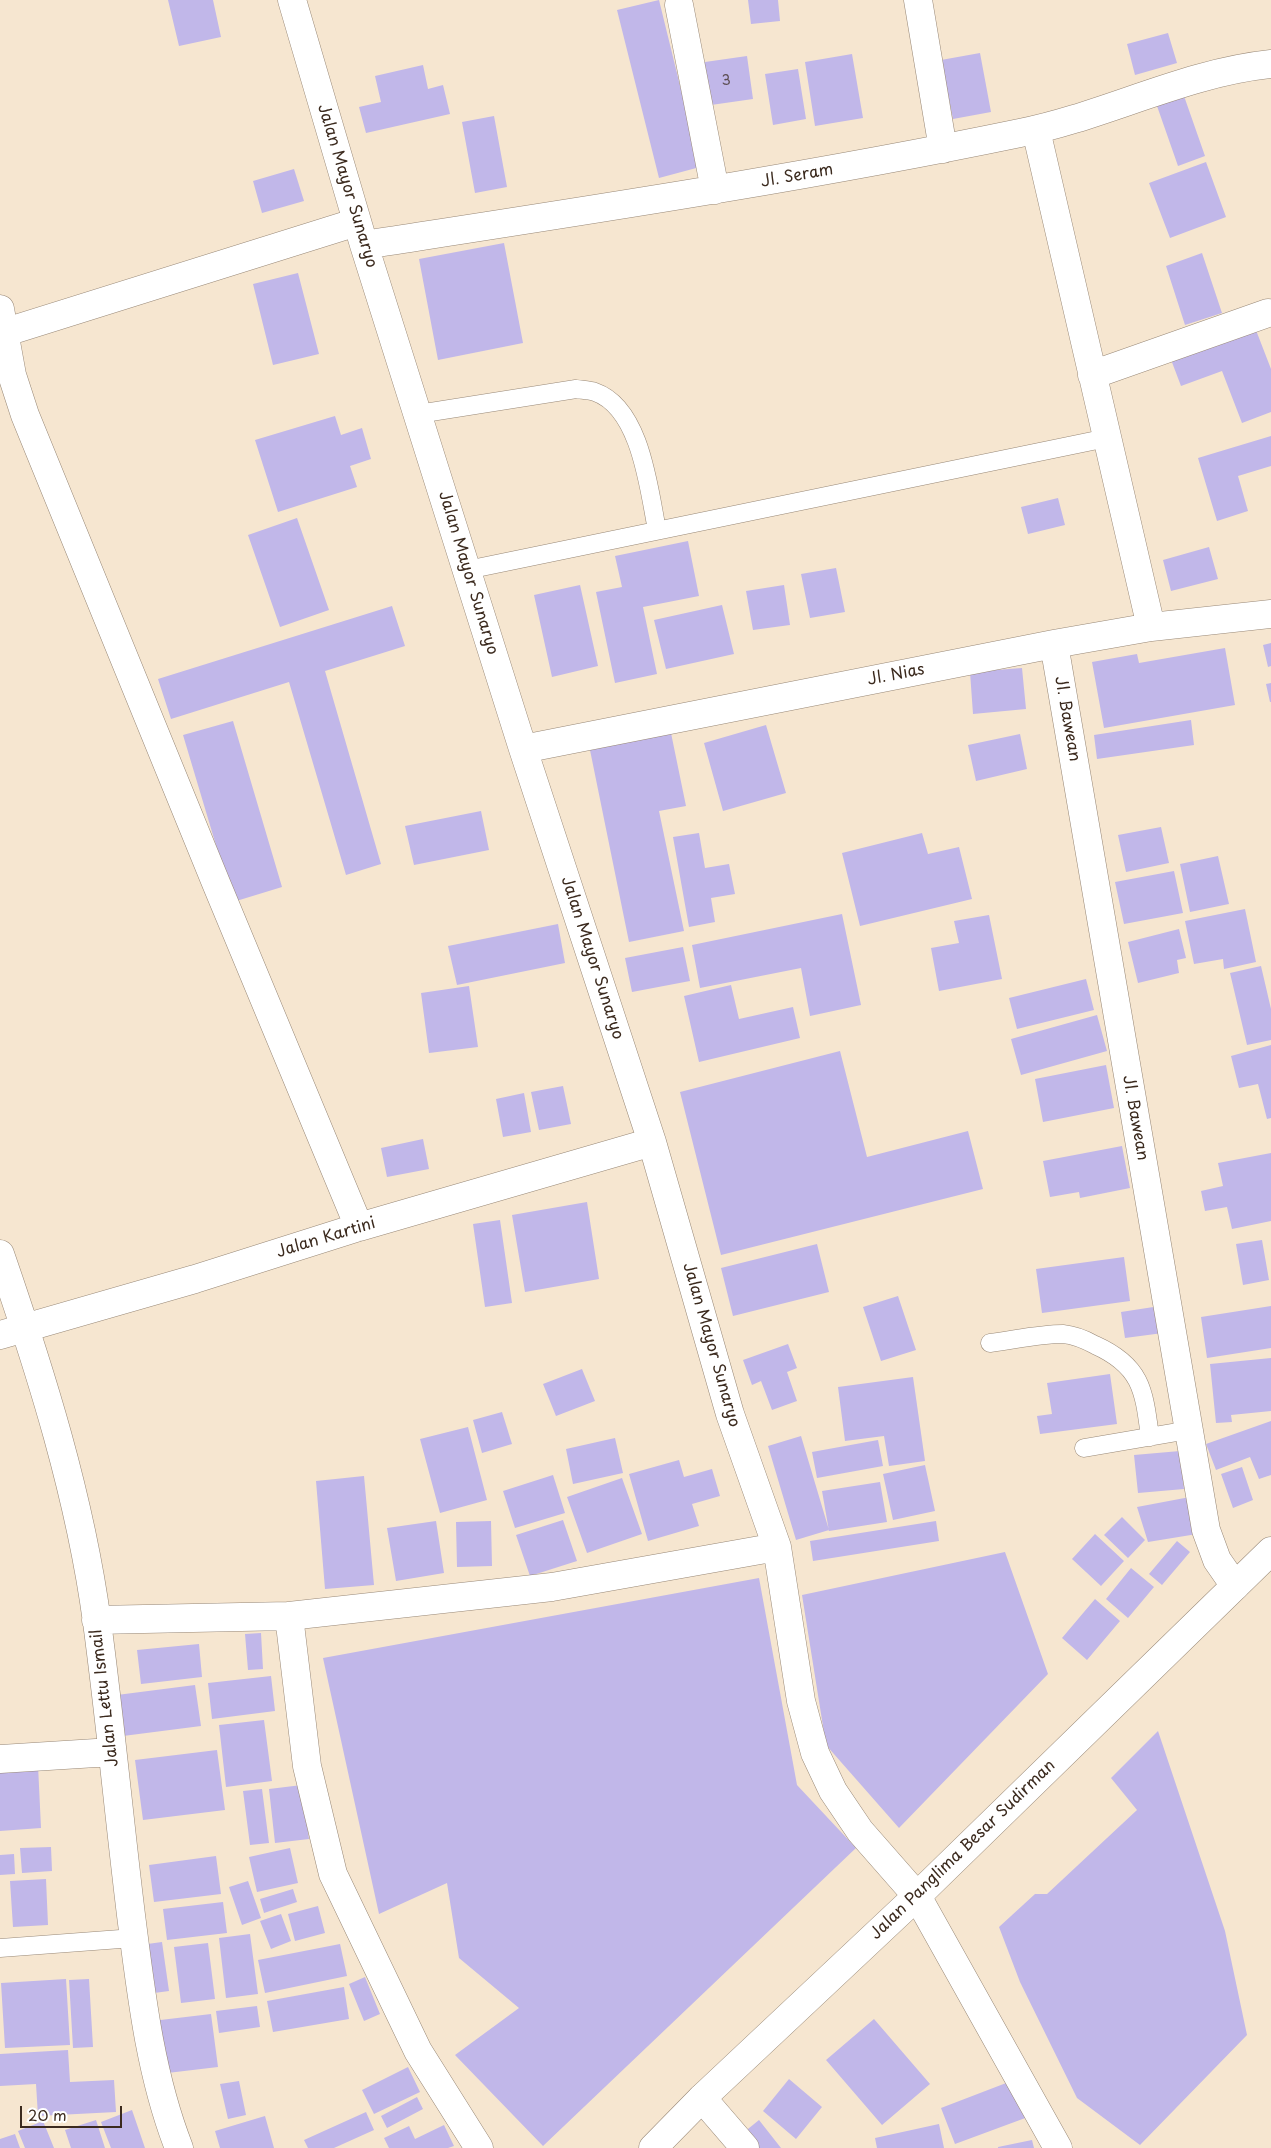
<!DOCTYPE html>
<style>
body{margin:0}
#map{position:relative;width:1271px;height:2148px;overflow:hidden;background:#f6e6d0;font-family:"Playpen Sans",sans-serif}
canvas{display:block}
.scale{position:absolute;left:20px;top:2106px;width:102px;height:22px;box-sizing:border-box;border:2px solid #3b2a1e;border-top:0;padding-left:6px;font-size:15px;line-height:18px;white-space:nowrap;color:#3b2a1e;-webkit-text-stroke:4px #fff;paint-order:stroke}
</style>
<div id="map">
<canvas width="1271" height="2148"></canvas>
<div class="scale">20 m</div>
</div>
<script>
const ctx = document.querySelector('canvas').getContext('2d');
ctx.lineJoin = 'round';
function fill(path, color) { ctx.fillStyle = color; ctx.fill(path, 'evenodd'); }
function stroke(path, color, width, dash) { ctx.strokeStyle = color; ctx.lineWidth = width; ctx.lineCap = dash ? 'butt' : 'round'; ctx.setLineDash(dash || []); ctx.stroke(path); }
function write(font, color, halo, rows, align = 'center') {
  ctx.font = font + ' "Playpen Sans",sans-serif'; ctx.lineWidth = 4; ctx.setLineDash([]); ctx.textBaseline = 'middle'; ctx.strokeStyle = halo; ctx.fillStyle = color; for (const [text, x, y, turn = 0] of rows) {
    ctx.save(); ctx.translate(x, y); ctx.rotate((+turn || 0) * Math.PI / 180); ctx.textAlign = isNaN(turn) ? turn : align; if (halo) ctx.strokeText(text, 0, 0); ctx.fillText(text, 0, 0); ctx.restore();
  }
}
fill(new Path2D(`
 M168,0H213L221,37L179,46Z
 M659,0L700,167L659,178L617,10Z
 M748,0H778L780,21L751,24Z
 M1168,33L1177,63L1135,75L1127,44Z
 M980,53L991,112L953,119L941,60Z
 M852,54L863,118L815,126L805,62Z
 M747,56L753,99L704,106L698,63Z
 M423,65L428,89L443,85L450,114L366,133L359,107L381,102L375,76Z
 M798,69L806,119L773,125L765,74Z
 M1184,96L1205,156L1178,166L1157,106Z
 M494,116L507,187L475,193L462,122Z
 M1206,162L1226,217L1170,238L1149,183Z
 M294,169L304,201L262,213L253,181Z
 M504,243L523,343L438,360L419,259Z
 M1202,253L1222,313L1185,325L1166,266Z
 M298,273L319,354L273,365L253,284Z
 M1254,325L1271,369V412L1242,423L1222,371L1181,386L1170,357Z
 M335,416L341,435L362,428L371,459L350,466L357,487L278,512L255,440Z
 M1271,436V466L1238,476L1248,511L1217,521L1198,458Z
 M1058,498L1065,525L1028,534L1021,507Z
 M297,518L329,610L280,627L248,535Z
 M688,541L699,596L643,607L657,674L615,683L596,592L622,587L615,556Z
 M1209,547L1218,579L1171,591L1163,560Z
 M836,568L845,612L810,618L801,574Z
 M580,585L598,666L552,677L534,595Z
 M784,585L790,625L753,630L746,591Z
 M722,605L734,654L666,669L654,620Z
 M392,606L405,646L325,671L381,864L346,875L289,682L171,719L158,679Z
 M1271,643V666L1268,667L1263,645Z
 M1225,648L1235,705L1104,728L1092,662L1137,654L1139,663Z
 M1022,668L1026,709L973,714L970,672Z
 M1271,683V702H1270L1266,684Z
 M1191,720L1194,745L1097,759L1094,735Z
 M233,721L282,887L233,902L183,735Z
 M766,725L786,793L723,811L704,743Z
 M671,733L686,806L659,811L684,931L629,942L590,750Z
 M1020,734L1027,769L976,781L968,745Z
 M481,811L489,850L414,865L405,826Z
 M1161,827L1169,863L1126,872L1118,835Z
 M699,833L705,868L729,864L735,894L711,898L715,922L689,927L673,837Z
 M922,833L928,854L959,847L972,899L860,926L842,853Z
 M1218,856L1229,904L1190,912L1180,864Z
 M1174,871L1183,913L1124,924L1115,882Z
 M1245,909L1256,962L1224,969L1223,959L1194,964L1185,921Z
 M842,914L861,1005L810,1016L801,968L700,988L692,945Z
 M989,915L1002,979L939,991L931,948L959,943L954,921Z
 M558,924L565,963L457,985L448,946Z
 M1179,929L1186,958L1177,960L1179,973L1138,983L1128,942Z
 M683,947L690,981L632,992L625,958Z
 M1261,966L1271,1009V1040L1247,1045L1230,973Z
 M1086,979L1094,1010L1017,1029L1009,998Z
 M731,985L739,1019L793,1007L800,1038L699,1062L684,996Z
 M469,986L478,1047L429,1053L421,993Z
 M1097,1015L1107,1051L1021,1075L1011,1039Z
 M1271,1045V1118L1267,1119L1258,1084L1239,1088L1231,1056Z
 M840,1051L867,1157L968,1131L983,1189L721,1255L680,1092Z
 M1106,1065L1114,1108L1043,1122L1035,1079Z
 M563,1086L571,1124L539,1130L531,1092Z
 M524,1093L531,1132L503,1137L496,1099Z
 M423,1139L429,1169L387,1177L381,1148Z
 M1122,1146L1130,1188L1080,1198L1079,1192L1050,1197L1043,1161Z
 M1271,1153V1221L1232,1229L1227,1207L1205,1211L1201,1191L1223,1186L1218,1163Z
 M587,1202L599,1279L525,1292L512,1215Z
 M500,1220L512,1303L485,1307L473,1224Z
 M1262,1240L1269,1280L1243,1285L1236,1244Z
 M817,1244L829,1292L733,1316L721,1268Z
 M1124,1257L1130,1301L1042,1313L1036,1269Z
 M898,1296L916,1350L881,1361L863,1307Z
 M1160,1306L1163,1333L1125,1338L1121,1312Z
 M1271,1306V1348L1207,1358L1201,1317Z
 M788,1344L797,1368L787,1372L797,1401L772,1410L761,1381L752,1385L743,1360Z
 M1271,1358V1411L1231,1415L1232,1422L1216,1423L1210,1364Z
 M582,1369L595,1401L556,1416L543,1384Z
 M1110,1374L1117,1424L1040,1434L1037,1416L1052,1414L1047,1383Z
 M913,1377L925,1461L889,1466L884,1436L845,1441L838,1387Z
 M502,1412L512,1444L482,1453L473,1420Z
 M1271,1421V1475L1259,1479L1250,1457L1216,1470L1206,1444Z
 M468,1427L487,1500L440,1513L420,1439Z
 M801,1436L829,1530L796,1540L768,1446Z
 M615,1438L623,1473L573,1484L566,1449Z
 M878,1440L883,1466L817,1478L812,1452Z
 M1180,1451L1184,1489L1138,1493L1134,1455Z
 M679,1460L684,1477L712,1469L720,1496L692,1504L699,1526L648,1541L629,1474Z
 M925,1465L935,1511L893,1520L883,1474Z
 M1242,1467L1253,1500L1233,1508L1221,1474Z
 M553,1475L565,1513L515,1528L503,1491Z
 M364,1476L374,1585L325,1589L316,1481Z
 M622,1478L642,1534L587,1553L567,1497Z
 M880,1482L887,1522L829,1531L822,1491Z
 M1190,1497L1197,1534L1148,1542L1137,1507Z
 M1122,1517L1145,1540L1128,1558L1104,1535Z
 M563,1520L577,1561L530,1576L516,1535Z
 M436,1521L444,1573L396,1581L387,1528Z
 M491,1521L492,1566L457,1567L456,1522Z
 M936,1521L939,1541L813,1561L810,1541Z
 M1095,1534L1124,1561L1101,1586L1072,1559Z
 M1177,1541L1190,1552L1162,1585L1149,1574Z
 M1005,1552L1048,1674L899,1828L826,1745L802,1595Z
 M1131,1568L1154,1587L1128,1618L1106,1599Z
 M759,1578L797,1785L856,1848L543,2146L455,2055L519,2008L459,1958L447,1883L379,1914L323,1658Z
 M1095,1599L1120,1621L1087,1660L1062,1638Z
 M261,1633L263,1669L248,1670L245,1634Z
 M199,1644L202,1677L141,1684L137,1650Z
 M271,1676L275,1711L212,1719L208,1683Z
 M195,1685L201,1726L123,1736L117,1695Z
 M264,1720L272,1781L226,1787L219,1725Z
 M1158,1731L1225,1931L1247,2035L1140,2145L1077,2098L1020,1982L999,1927L1035,1894H1047L1137,1810L1111,1778Z
 M217,1750L225,1810L143,1820L135,1760Z
 M38,1765L41,1828L0,1831V1767Z
 M302,1785L309,1839L275,1843L269,1789Z
 M262,1789L269,1843L250,1845L243,1791Z
 M51,1847L52,1871L22,1873L20,1848Z
 M290,1848L298,1883L257,1892L249,1857Z
 M14,1854L15,1874L0,1875V1855Z
 M216,1856L221,1894L154,1902L149,1865Z
 M46,1879L48,1925L13,1927L10,1881Z
 M248,1881L261,1918L242,1925L229,1887Z
 M293,1889L297,1902L264,1913L260,1899Z
 M223,1902L227,1933L167,1940L163,1909Z
 M318,1906L325,1933L295,1941L288,1914Z
 M281,1914L291,1941L271,1949L260,1921Z
 M250,1934L258,1994L226,1998L219,1938Z
 M162,1942L169,1991L147,1994L140,1945Z
 M208,1943L215,1999L181,2003L174,1947Z
 M340,1944L347,1976L265,1993L258,1960Z
 M365,1977L380,2014L364,2021L349,1984Z
 M66,1979L70,2045L5,2048L1,1983Z
 M89,1979L93,2047L73,2048L69,1980Z
 M344,1987L349,2019L273,2032L267,2001Z
 M257,2006L260,2027L219,2033L216,2011Z
 M211,2014L218,2067L159,2074L152,2021Z
 M874,2019L930,2084L882,2125L826,2060Z
 M68,2050L70,2082L114,2080L116,2112L38,2116L36,2084L0,2086V2054Z
 M408,2067L420,2092L374,2114L362,2090Z
 M789,2079L822,2107L796,2139L763,2111Z
 M1014,2080L1028,2117L955,2144L941,2108Z
 M239,2081L246,2115L228,2119L220,2084Z
 M417,2097L423,2109L387,2128L381,2116Z
 M132,2110L145,2148H111L101,2122Z
 M366,2112L374,2130L334,2148H308L304,2140Z
 M265,2116L274,2148H220L215,2131Z
 M96,2120L105,2148H71L65,2130Z
 M759,2120L781,2148H755L743,2133Z
 M43,2121L54,2148H25L18,2131Z
 M939,2124L944,2148H877L875,2138Z
 M444,2125L454,2146L448,2148H389L384,2138L409,2126L415,2139Z
 M15,2134L20,2148H0V2139Z
 M1032,2140L1034,2148H998V2147Z`), '#c1b7e9');
const lane = new Path2D(`
 M418,414L576,389C582,390 589,390 595,392C641,408 649,490 657,530
 M467,570L1107,438
 M990,1343C1014,1340 1039,1334 1063,1334C1073,1335 1086,1340 1095,1345C1142,1366 1144,1391 1150,1437
 M1084,1448L1189,1430
 M0,1948L134,1938`);
const street = new Path2D(`
 M292,0L364,245L523,749L652,1142L730,1414L777,1547L801,1701L815,1753L833,1791L860,1831L917,1896L1058,2148
 M918,0L943,149
 M679,5L715,190
 M1036,130L1151,627
 M364,245C583,211 803,178 1020,133C1105,116 1184,73 1271,64
 M0,309L12,375L25,415L216,883L359,1227
 M0,334L357,222
 M1092,375L1268,313
 M1054,644L1206,1530L1217,1560L1235,1586
 M523,749L1054,644L1151,627L1271,614
 M0,1254C41,1373 80,1496 97,1622C110,1719 119,1817 131,1915C141,1993 150,2074 179,2148
 M0,1335L195,1279L359,1227L652,1142
 M289,1616L307,1766L333,1874L418,2051L479,2148
 M96,1620L289,1616L552,1587L777,1547
 M0,1759L112,1752
 M702,2098L745,2148`);
const secondary = new Path2D(`
 M653,2148L702,2098L917,1896L1271,1551`);
stroke(lane, '#988877', 19);
stroke(street, '#988877', 29);
stroke(secondary, '#988877', 29);
stroke(lane, '#fff', 18);
stroke(street, '#fff', 28);
stroke(secondary, '#fff', 28);
write('14px', '#5c4d51', null, [
 ["3",726,81]
]);
write('16px', '#3b2a1e', '#fff', [
 ["Jl. Seram",797,176,-10],
 ["Jalan Mayor Sunaryo",347,186,73],
 ["Jalan Mayor Sunaryo",468,573,73],
 ["Jl. Nias",896,675,-11],
 ["Jl. Bawean",1067,719,80],
 ["Jalan Mayor Sunaryo",592,958,72],
 ["Jl. Bawean",1135,1118,80],
 ["Jalan Kartini",326,1238,-17],
 ["Jalan Mayor Sunaryo",711,1345,74],
 ["Jalan Lettu Ismail",105,1698,-97],
 ["Jalan Panglima Besar Sudirman",963,1850,-44]
]);
</script>
